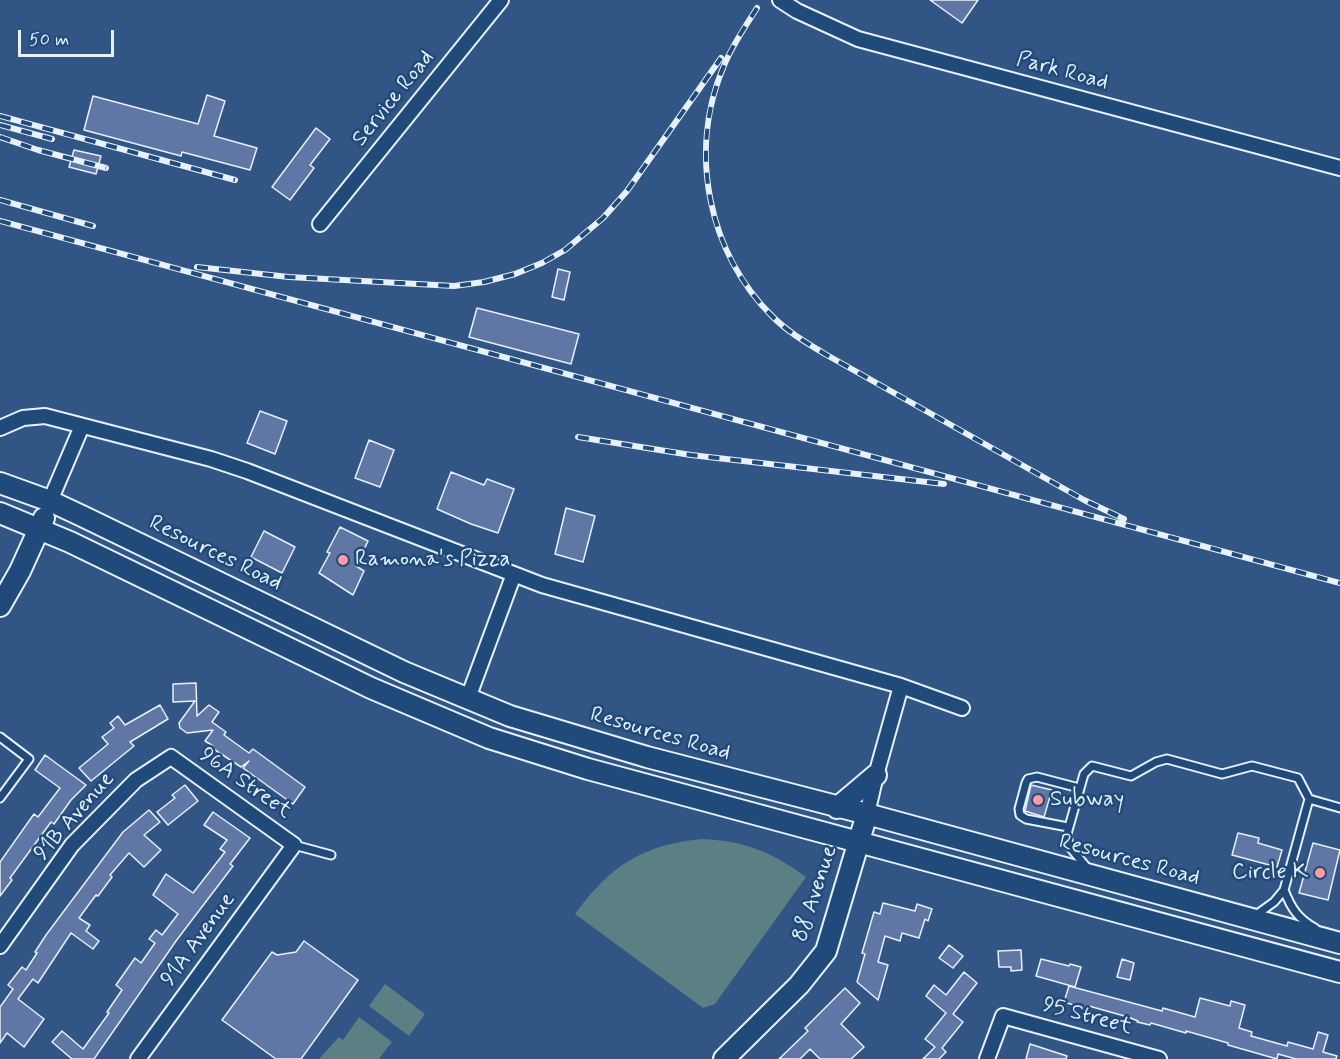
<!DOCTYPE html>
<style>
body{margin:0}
#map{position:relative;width:1340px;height:1059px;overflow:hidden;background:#315686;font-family:Mynerve,sans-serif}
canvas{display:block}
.scale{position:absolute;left:18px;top:30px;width:96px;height:27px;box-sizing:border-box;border:3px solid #e8f1f8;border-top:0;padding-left:8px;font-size:18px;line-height:21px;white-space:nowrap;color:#e8f1f8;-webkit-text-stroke:4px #1f4a7a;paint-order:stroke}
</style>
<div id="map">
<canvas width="1340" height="1059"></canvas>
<div class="scale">50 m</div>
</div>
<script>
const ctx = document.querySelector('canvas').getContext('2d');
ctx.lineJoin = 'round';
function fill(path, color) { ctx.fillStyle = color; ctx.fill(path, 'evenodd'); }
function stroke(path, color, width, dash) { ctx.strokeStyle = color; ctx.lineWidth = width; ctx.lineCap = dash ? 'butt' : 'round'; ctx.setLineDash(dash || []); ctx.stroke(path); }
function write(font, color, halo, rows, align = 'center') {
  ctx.font = font + ' Mynerve,sans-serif'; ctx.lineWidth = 5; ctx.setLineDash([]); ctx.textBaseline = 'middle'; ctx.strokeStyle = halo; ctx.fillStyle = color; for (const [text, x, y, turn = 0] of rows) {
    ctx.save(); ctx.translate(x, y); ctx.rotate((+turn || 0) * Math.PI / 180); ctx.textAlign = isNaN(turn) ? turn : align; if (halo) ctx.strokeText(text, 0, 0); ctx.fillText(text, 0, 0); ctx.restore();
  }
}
fill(new Path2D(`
 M702,839C745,841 772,852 806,877L715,1004L703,1008L575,914C611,865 642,845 702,839Z
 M385,984L425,1014L409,1036L369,1006Z
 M359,1017L392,1042L379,1059H319L339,1037L343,1040Z`), '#5c7f84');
const building = new Path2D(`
 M930,0H978L962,23Z
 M207,95L225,101L214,136L257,148L250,170L182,152L181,156L84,130L93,96L198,124Z
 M316,128L330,139L310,165L314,168L290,200L272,187Z
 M74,150L101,156L96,174L69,167Z
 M558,269L570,272L564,300L552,297Z
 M477,308L579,334L571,364L469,337Z
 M260,411L287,421L275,454L247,443Z
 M369,440L394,450L380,487L355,478Z
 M451,472L484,485L487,479L514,489L498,533L471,524L437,509Z
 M566,508L595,516L583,562L555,554Z
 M340,527L368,541L356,566L364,571L353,595L319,573L330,553L327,552Z
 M264,531L295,547L282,573L251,557Z
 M196,683L197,716L209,705L219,712L212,722L226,732L224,735L249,753L253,749L305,787L293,804L243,768L249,761L241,767L212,748L213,746L205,741L213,730L187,733L180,728L179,723L195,701L173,702V684Z
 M160,705L168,719L130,742L134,746L91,781L79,768L108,744L102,737L114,728L110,723L118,716L125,725Z
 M45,755L86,785L71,800L54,824L51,822L10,878L12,880L0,896V862L34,814L38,817L60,788L35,770Z
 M185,785L198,801L168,825L157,812L175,798L172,795Z
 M1031,785L1052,790L1044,817L1025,811Z
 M149,810L160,822L144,835L161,850L144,867L129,853L110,875L112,877L98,896L96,895L79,918L90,925L86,931L99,941L93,949L71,933L38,983L33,979L18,999L44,1019L24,1047L7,1033L0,1043V1007L13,989L8,985L22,967L26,970L37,953L35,952L46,935L123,832Z
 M213,812L250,838L230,864L233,866L176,941L94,1059H72L52,1042L62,1031L83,1049L109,1013L107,1012L122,990L116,985L135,958L141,963L155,943L149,939L156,930L162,935L178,914L153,895L166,874L193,893L225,852L220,849L227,840L204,825Z
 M1238,833L1259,838L1258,843L1282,850L1277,867L1232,855Z
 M1313,843L1340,850L1328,900L1299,893Z
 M883,903L915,911L917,904L932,909L928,921L925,919L919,938L902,933L900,941L885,936L878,962L888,965L878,1000L857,982L865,954L862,953L874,912L880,914Z
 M304,941L358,980L301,1059H276L222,1020L272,952L277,955L296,952Z
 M949,945L963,956L953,968L939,958Z
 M1021,950L1022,970L1011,971V967H999L998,951Z
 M1041,959L1069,966L1070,964L1081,967L1075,987L1036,976Z
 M1122,959L1134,963L1130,980L1117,977Z
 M964,972L977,983L953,1014L963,1022L942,1048L946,1052L939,1059H923L935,1047L925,1039L946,1013L926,996L934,985L946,995Z
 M1069,986L1162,1011L1163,1008L1195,1017L1200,998L1230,1006L1231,1001L1245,1005L1239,1028L1252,1032L1251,1036L1287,1046L1288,1042L1313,1049L1318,1032L1328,1035L1323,1052L1337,1056L1336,1059H1296L1278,1054L1277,1059L1228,1045V1043L1186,1031V1033L1151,1023L1150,1025L1137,1022L1138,1021L1128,1017L1089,1006V1008L1078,1005L1077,1006L1064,1002Z
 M845,988L860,1003L841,1024L864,1047L851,1059H820L810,1049L800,1059H779L808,1031L805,1028Z
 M1030,1044L1067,1056L1066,1059H1026Z`);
fill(building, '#6076a5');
stroke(building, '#e8f1f8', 1.5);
const lane = new Path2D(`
 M0,737L29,759L0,798
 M1068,827L1026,819L1020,815L1019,809L1026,783L1028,779L1037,777L1079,788
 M294,845L331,855
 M1088,869L1069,846L1067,834L1084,774L1092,766L1131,776L1156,762L1167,759L1222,774L1252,766L1298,778L1309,799
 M1284,890C1291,908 1298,919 1315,928
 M1256,915L1274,902L1284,890L1309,799L1340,808`);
const street = new Path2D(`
 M780,0L797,11L858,39L1340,168
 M320,224L501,0
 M0,428L23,418L45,416L211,459L247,471L542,585L901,686L962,708
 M50,501L82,426
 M468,698L514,574
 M867,814L876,775L901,686
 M0,946L72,845L136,780L171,757L294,845L138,1059
 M987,1059L1003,1016L1159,1059`);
const secondary = new Path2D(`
 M0,483L50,501L82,516L404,672L510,716L647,757L867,814L1340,943
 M0,513L70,542L371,688L489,738L588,769L1340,972
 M0,606L20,571L44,518
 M837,808L876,775
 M724,1059L799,985L826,951L867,814`);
stroke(lane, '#e8f1f8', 11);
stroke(street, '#e8f1f8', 18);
stroke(secondary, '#e8f1f8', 24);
stroke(lane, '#1f4a7a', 7);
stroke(street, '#1f4a7a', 14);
stroke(secondary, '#1f4a7a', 20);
const rail = new Path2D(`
 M757,8C745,27 731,47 723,68C688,152 708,253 773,317C788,332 807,343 825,354L1084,500L1124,519
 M0,116L235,180
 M0,125L52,139
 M0,137L38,150L106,168
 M0,200L93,226
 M0,221L1340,583
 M197,267L289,277L454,286L484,282L515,274L542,263L565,250L603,218L627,191L721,58
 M578,437L691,455L944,484`);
stroke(rail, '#e8f1f8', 6);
stroke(rail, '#1f4a7a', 4, [11]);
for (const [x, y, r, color] of [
 [343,560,6,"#ff9aa2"],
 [1038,800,6,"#ff9aa2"],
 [1320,873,6,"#ff9aa2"]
]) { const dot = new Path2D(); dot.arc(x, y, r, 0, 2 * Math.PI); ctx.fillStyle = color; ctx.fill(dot); stroke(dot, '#1f4a7a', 2); }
write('22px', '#e8f1f8', '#1f4a7a', [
 ["Park Road",1062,72,15],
 ["Service Road",394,99,-51],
 ["Resources Road",215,554,26],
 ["Resources Road",660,735,16],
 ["96A Street",245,784,35],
 ["91B Avenue",75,817,-49],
 ["Resources Road",1129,861,15],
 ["88 Avenue",816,894,-72],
 ["91A Avenue",199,940,-54],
 ["95 Street",1087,1017,15]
]);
write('22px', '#e8f1f8', '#1f4a7a', [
 ["Ramona's Pizza",355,560],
 ["Subway",1050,800],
 ["Circle K",1308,873,"right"]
], 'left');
</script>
